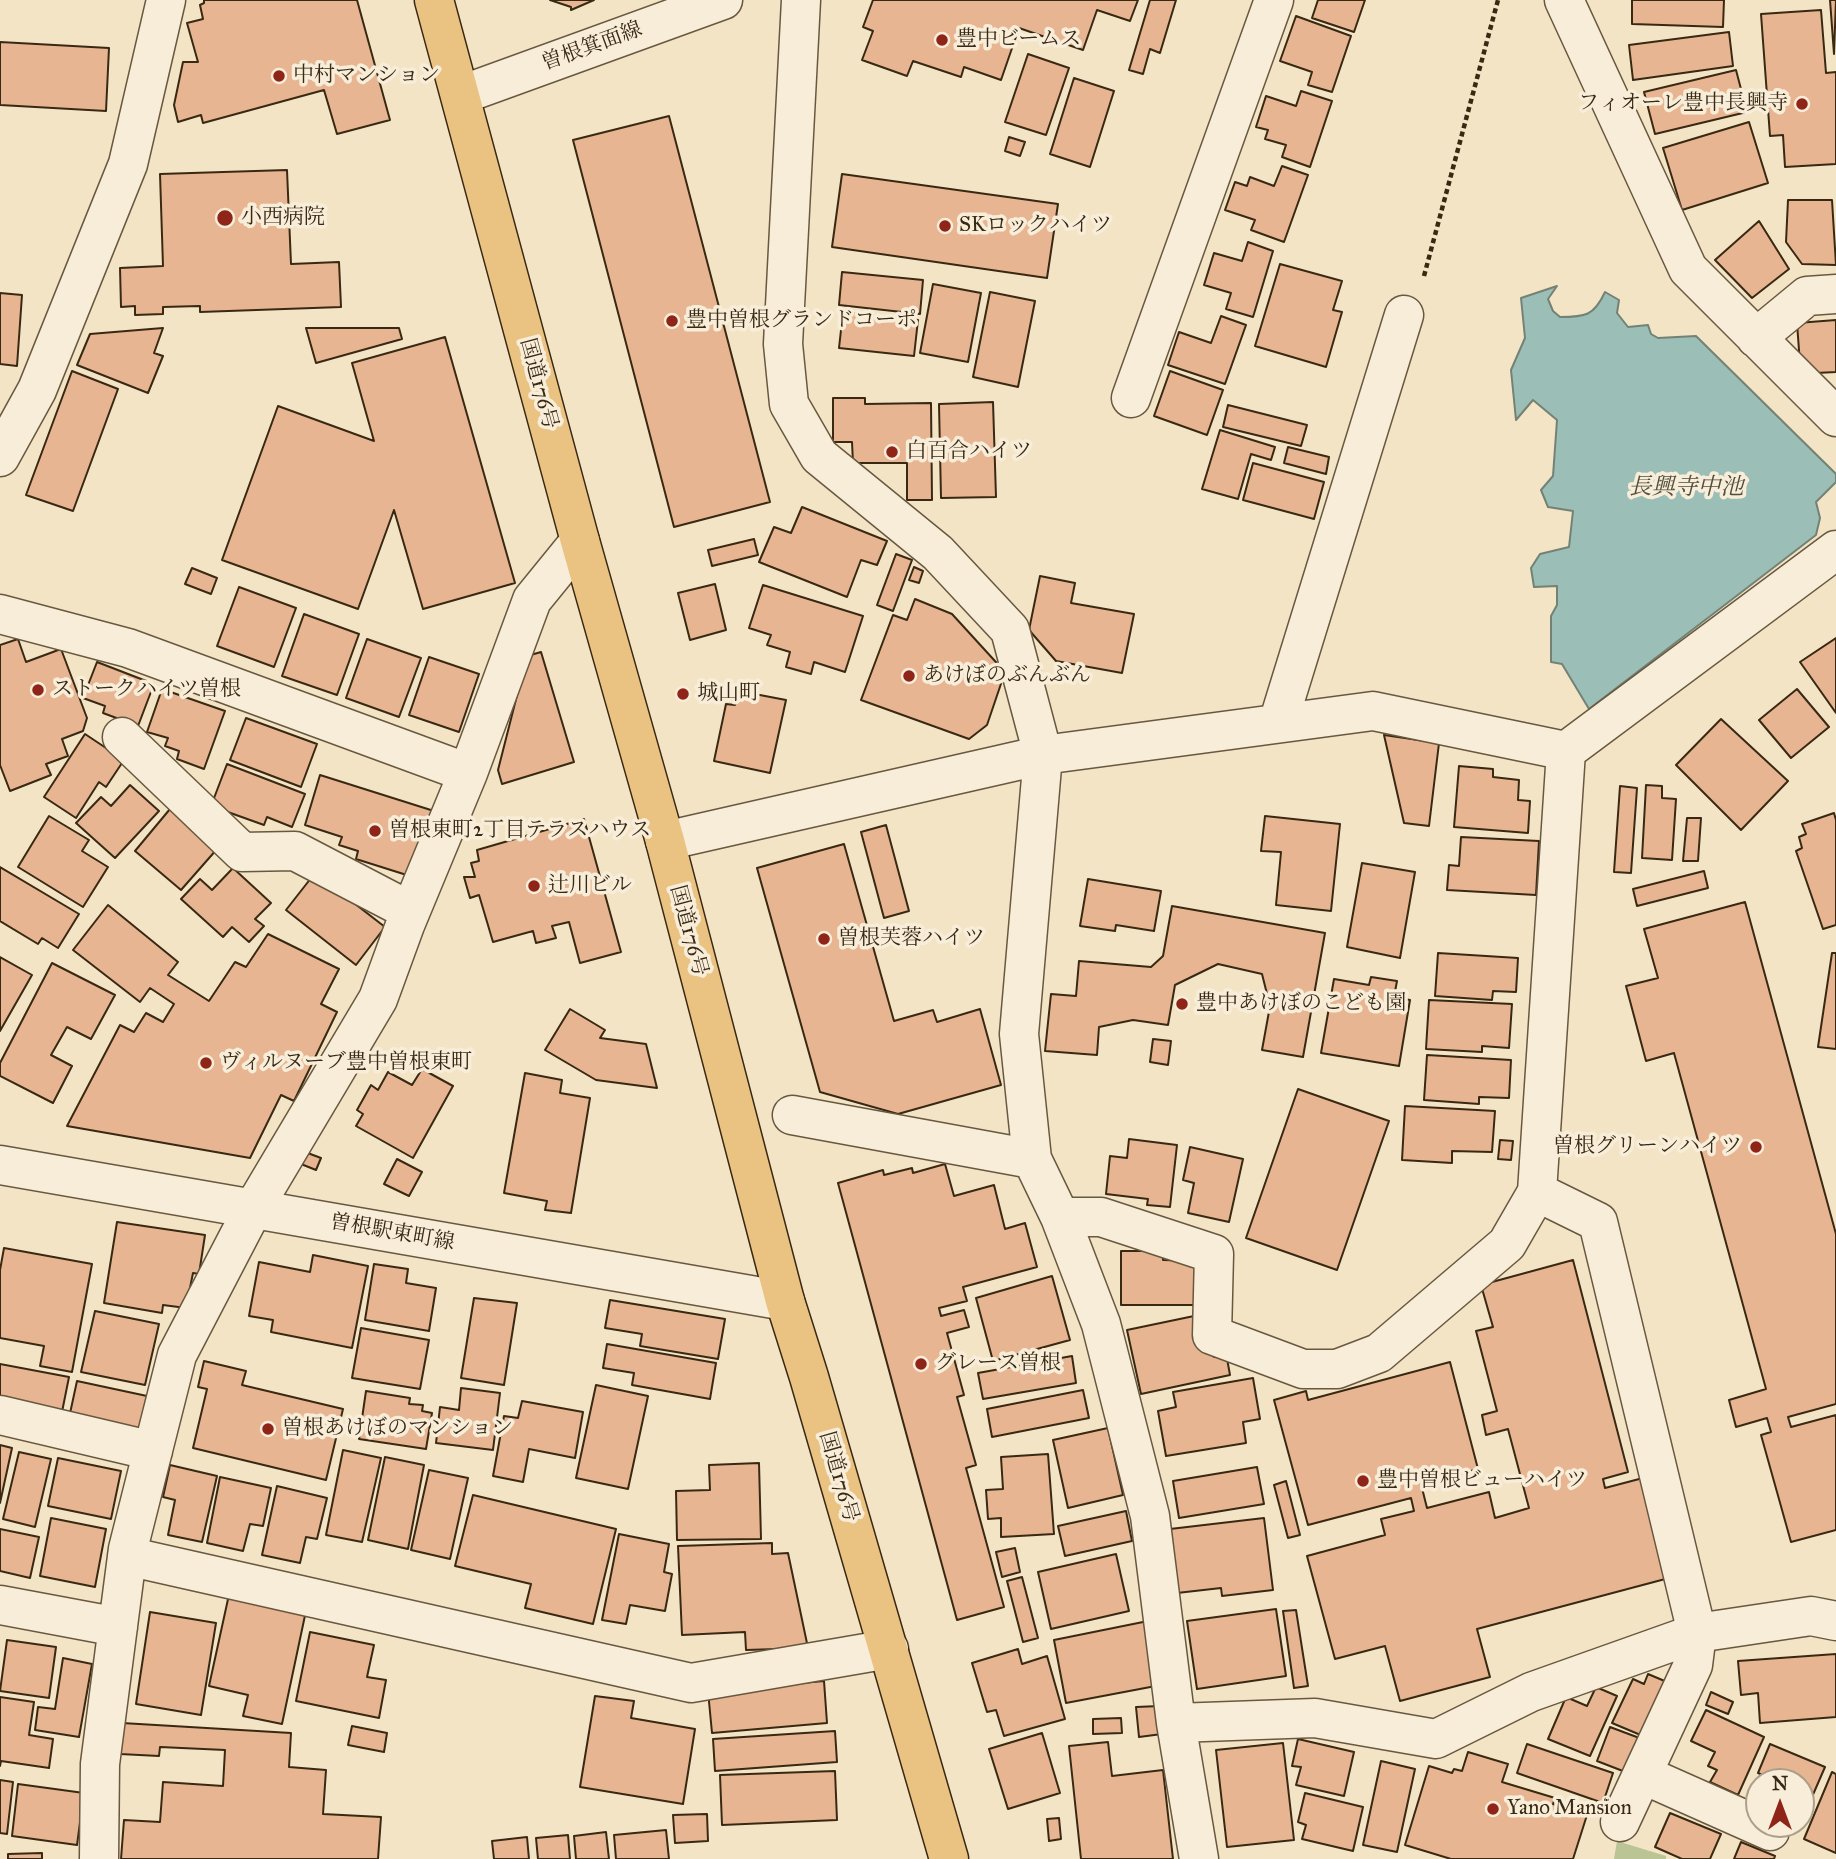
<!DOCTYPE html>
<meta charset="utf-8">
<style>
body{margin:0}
#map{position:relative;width:1836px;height:1859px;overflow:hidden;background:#f3e4c5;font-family:"IM FELL Great Primer",serif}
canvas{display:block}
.north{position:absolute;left:1745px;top:1768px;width:70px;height:70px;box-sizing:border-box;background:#f7edd9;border:2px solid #ab9f8a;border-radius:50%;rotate:0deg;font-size:19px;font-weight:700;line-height:28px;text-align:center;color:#392913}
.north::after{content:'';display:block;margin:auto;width:24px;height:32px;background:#8f2418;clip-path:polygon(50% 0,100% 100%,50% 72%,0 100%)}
</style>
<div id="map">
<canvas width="1836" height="1859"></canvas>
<div class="north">N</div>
</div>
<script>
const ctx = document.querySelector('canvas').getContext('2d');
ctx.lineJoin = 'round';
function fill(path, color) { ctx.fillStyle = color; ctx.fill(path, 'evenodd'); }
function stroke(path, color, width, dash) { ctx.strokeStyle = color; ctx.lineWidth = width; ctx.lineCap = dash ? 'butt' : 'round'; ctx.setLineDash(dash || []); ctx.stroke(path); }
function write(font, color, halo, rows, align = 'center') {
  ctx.font = font + ' "IM FELL Great Primer","Noto Serif JP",serif'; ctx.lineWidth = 7; ctx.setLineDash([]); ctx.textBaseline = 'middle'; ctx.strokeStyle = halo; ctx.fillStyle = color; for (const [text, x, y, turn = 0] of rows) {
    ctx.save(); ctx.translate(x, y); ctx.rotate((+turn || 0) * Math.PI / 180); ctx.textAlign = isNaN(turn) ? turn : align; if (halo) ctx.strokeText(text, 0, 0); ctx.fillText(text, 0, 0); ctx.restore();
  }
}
fill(new Path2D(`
 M1617,1841L1666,1856V1859H1614Z`), '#bac495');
const water = new Path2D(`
 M1557,286L1548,299L1553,311L1560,317C1585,317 1594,316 1605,292L1619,300L1617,313L1628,327L1648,325L1651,334L1658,338L1696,336L1836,474V482L1816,502L1820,518L1816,535L1589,709L1562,664L1551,662V616L1557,605V586L1534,587L1531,568L1540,554L1569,547L1573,511L1548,507L1541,490L1553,476L1557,420L1533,400L1516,420L1511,370L1525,338L1521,298Z`);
fill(water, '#9bbeb7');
stroke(water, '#748275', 2);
const building = new Path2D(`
 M204,0H357L390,120L337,134L324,90L203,123L201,115L178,122L174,105L183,62H198L187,23L203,19L200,5L204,3Z
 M550,0H594L571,10V7Z
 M873,0H1138L1130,21L1097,10L1083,50L1019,28L1001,80L964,67L961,77L913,61L907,76L862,60L873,31L863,27Z
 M1150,0H1176L1160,53L1150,49L1143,74L1129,70Z
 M1318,0H1365L1354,32L1312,18Z
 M1632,0H1724L1723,27L1632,24Z
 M1830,0H1836L1834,54Z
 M1821,10L1826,73L1836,72V164L1785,167L1783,135L1770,136L1761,14Z
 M1296,16L1351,36L1332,92L1308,85L1312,72L1280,61Z
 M1729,32L1733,66L1633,80L1629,45Z
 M0,42L109,48L106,111L0,105Z
 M1028,54L1069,68L1046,135L1005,122Z
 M1736,70L1747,112L1655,134L1644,92Z
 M1074,78L1114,91L1090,167L1050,154Z
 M1301,91L1332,101L1310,167L1282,157L1286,145L1265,139L1268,130L1256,127L1266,96L1296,106Z
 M669,116L770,502L674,527L573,140Z
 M1749,122L1768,183L1682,210L1663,148Z
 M1009,137L1025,142L1020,156L1005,151Z
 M1282,166L1308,175L1284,242L1251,230L1255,220L1225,210L1235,182L1247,186L1250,177L1274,186Z
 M287,170L291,264L339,262L341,307L200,312V306L163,307V314L135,315V306L121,307L120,268L163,266L160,174Z
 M842,174L1058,204L1047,278L832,247Z
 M1788,200H1832L1836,265L1802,264L1786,242Z
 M1759,221L1789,269L1752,298L1715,260Z
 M1248,242L1273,251L1253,317L1226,309L1231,293L1204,285L1214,253L1242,261Z
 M1280,264L1342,281L1333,310L1342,312L1326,367L1255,346Z
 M842,272L923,280L920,314L839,305Z
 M933,284L981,293L968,362L920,353Z
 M990,292L1035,301L1018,387L973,377Z
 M0,293L22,295L17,366L0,364Z
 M843,312L918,320L914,356L839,348Z
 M1221,316L1246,325L1225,384L1168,365L1179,332L1211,343Z
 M1836,320V372L1816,373L1800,364L1797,323Z
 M163,328L154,353L163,356L148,393L77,365L90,334Z
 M306,328H399L402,339L316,363Z
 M445,337L515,583L423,609L394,510L358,609L222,560L278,406L374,441L352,363Z
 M72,371L118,389L73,511L26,495Z
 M1170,371L1223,390L1207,435L1154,416Z
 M833,398H865V404L931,403L932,500H907V463H853L852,442H833Z
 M993,402L996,497L941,498L939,404Z
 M1228,405L1307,425L1301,446L1223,427Z
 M1220,430L1275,447L1271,460L1251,454L1238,499L1202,489Z
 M1288,447L1329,457L1326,474L1284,463Z
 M1253,463L1324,482L1314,519L1243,500Z
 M802,507L887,541L877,565L861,560L847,597L759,562L774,527L791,533Z
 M754,539L758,555L712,566L708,550Z
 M896,554L912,560L893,611L877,605Z
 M914,567L923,571L919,583L909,580Z
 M192,568L217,578L211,594L185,584Z
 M1040,576L1075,583L1071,603L1134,614L1122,673L1056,661L1029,630Z
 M715,584L726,630L690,640L678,593Z
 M763,585L863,616L845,672L814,662L811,674L786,667L790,652L767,645L771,635L749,628Z
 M239,587L296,608L274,667L217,646Z
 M915,599L952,614L1005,672L987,725L969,739L861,700L893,615L907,620Z
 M304,614L359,634L337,695L282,676Z
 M1836,638V713L1800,662Z
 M18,639L26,662L61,649L87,718L83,731L62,739L68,756L46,764L51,775L10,791L0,765V645Z
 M367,639L421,658L399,717L346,698Z
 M541,652L574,762L502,784L498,770L527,656Z
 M429,657L479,674L459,732L409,715Z
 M97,662L154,684L138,726L103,713L105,706L83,698Z
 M162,689L225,711L204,769L177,759L179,751L165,746L168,738L147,732Z
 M1797,689L1829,727L1791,758L1759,720Z
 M739,691L786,700L770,773L714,761L726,704L735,705Z
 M246,718L317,744L301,787L230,760Z
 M1721,719L1788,781L1741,830L1676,765Z
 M85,734L124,760L106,787L99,782L76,818L44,797Z
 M1384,735L1439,743L1429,826L1404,823Z
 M227,764L305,794L292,827L267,817L264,825L211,806Z
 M1459,766L1493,769V777L1519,780L1518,800L1530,801L1528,833L1454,827Z
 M320,775L434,811L413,877L356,859L358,851L339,845L342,837L305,825Z
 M130,785L159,811L115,858L76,823L101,797L111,806Z
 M1646,785L1662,786V798L1676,799L1672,860L1642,858Z
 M1620,786L1637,788L1631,873L1614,872Z
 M170,809L217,849L181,890L135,851Z
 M1834,813L1836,820V925L1823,929L1796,851L1802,848L1799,837L1806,834L1802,824Z
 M49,816L89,840L82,851L108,867L83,907L18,867Z
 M1265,816L1340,824L1331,911L1276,905L1281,852L1261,851Z
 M1687,818H1701L1698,861H1683Z
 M584,819L621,952L580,963L569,922L552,926L556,938L536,943L533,931L493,942L479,895L470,898L464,877H475L471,863L479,861L477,850Z
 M886,825L909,911L884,918L861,832Z
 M1461,837L1539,841L1536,895L1447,890L1449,865L1459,866Z
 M844,844L894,1021L933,1010L937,1022L980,1009L1001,1085L898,1114L820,1092L757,868Z
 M1362,863L1415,872L1400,958L1347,947Z
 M0,867L79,914L58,948L42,938L38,944L0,921Z
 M233,868L271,903L255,919L264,926L249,942L232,927L223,937L181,899L200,879L212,890Z
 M1704,871L1708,888L1637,906L1633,889Z
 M315,873L385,927L356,965L286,910Z
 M1088,879L1161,891L1154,931L1116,925L1115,931L1080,926Z
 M1745,902L1836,1234V1404L1788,1417L1791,1427L1836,1415V1530L1791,1542L1761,1435L1771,1432L1767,1418L1736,1427L1729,1400L1766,1389L1674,1053L1646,1061L1626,986L1658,978L1644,929Z
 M108,905L178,962L168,975L209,1001L235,962L246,967L268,934L339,969L321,1004L337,1012L294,1101L281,1095L250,1158L67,1126L120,1025L134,1032L146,1013L163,1022L174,1004L150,988L140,1002L73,950Z
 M1172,906L1325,933L1303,1057L1262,1050L1270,1006L1262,974L1218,964L1175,985L1168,1025L1133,1020L1099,1027L1097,1055L1045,1051L1051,994L1076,996L1079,961L1151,967L1163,956Z
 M1438,953L1518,958L1516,992L1493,991L1492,1000L1435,996Z
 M1832,953H1836V1049L1818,1047Z
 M0,957L32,975L0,1031Z
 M52,963L115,995L91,1039L67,1027L51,1055L72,1066L53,1103L0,1076V1063Z
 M1371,977L1397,981L1394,997L1410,1000L1399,1066L1321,1053L1334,979L1369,985Z
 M1429,1000L1512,1004L1509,1048L1482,1046V1052L1426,1049Z
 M570,1009L605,1030L600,1038L646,1044L657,1088L596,1080L545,1050Z
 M1153,1039L1171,1041L1168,1065L1150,1062Z
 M1427,1055L1511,1060L1509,1098L1479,1097V1104L1424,1100Z
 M422,1069L453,1086L413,1158L356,1126L363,1114L357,1110L371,1085L378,1090L388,1072L412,1085Z
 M525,1073L562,1080L560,1093L590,1098L571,1213L545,1210L547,1201L504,1193Z
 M1298,1089L1389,1121L1337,1270L1246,1238Z
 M1405,1106L1495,1111L1492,1152L1452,1151V1163L1402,1160Z
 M1129,1139L1177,1145L1170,1207L1147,1205L1148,1199L1106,1194L1110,1156L1127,1158Z
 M1500,1140L1513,1141L1511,1160L1498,1159Z
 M1190,1147L1243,1159L1229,1222L1188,1213L1194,1183L1183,1180Z
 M305,1152L321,1158L316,1170L301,1164Z
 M397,1159L422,1172L409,1196L384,1184Z
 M945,1164L954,1196L994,1185L1005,1229L1025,1223L1037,1267L963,1287L967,1301L939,1308L941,1316L964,1310L969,1327L947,1333L964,1395L957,1397L976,1465L966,1468L1004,1607L957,1620L838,1183L883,1170L884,1175L912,1168L913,1173Z
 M117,1222L205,1235L199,1274L193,1273L186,1308L163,1305L162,1313L104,1303Z
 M4,1248L92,1264L72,1372L40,1366L44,1346L0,1338V1270Z
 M1121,1251H1163V1260L1198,1261V1305H1121Z
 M313,1255L368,1266L352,1348L271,1332L273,1320L249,1316L259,1262L310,1272Z
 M1573,1260L1628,1472L1603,1479L1605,1488L1643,1478L1669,1578L1477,1629L1490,1677L1400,1701L1385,1646L1335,1659L1307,1556L1385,1535L1381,1519L1414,1511L1411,1498L1308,1525L1274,1400L1306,1391L1308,1400L1450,1362L1478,1469L1421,1484L1427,1508L1489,1492L1495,1518L1529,1508L1508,1429L1486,1435L1482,1415L1497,1411L1476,1331L1493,1327L1481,1285Z
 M374,1264L408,1269L406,1283L436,1288L429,1331L365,1320Z
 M1052,1276L1070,1340L993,1361L976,1298Z
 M474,1298L517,1303L504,1385L461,1378Z
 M610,1300L725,1319L718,1359L640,1346L642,1334L605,1328Z
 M95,1311L159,1324L145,1385L81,1372Z
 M1194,1316L1210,1341L1214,1357L1226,1353L1230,1375L1141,1394L1127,1330Z
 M361,1328L429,1340L420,1389L352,1378Z
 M607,1344L716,1363L710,1399L632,1385L634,1373L603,1368Z
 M1072,1356L1076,1383L983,1399L978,1373Z
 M204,1361L246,1371L242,1385L343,1409L326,1480L193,1448L207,1389L198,1387Z
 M0,1364L69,1377L62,1412L0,1401Z
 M1253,1378L1260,1419L1243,1422L1246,1443L1166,1456L1158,1411L1176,1407L1173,1392Z
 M77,1381L147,1396L139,1434L69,1418Z
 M596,1385L648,1396L628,1489L576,1478Z
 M461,1388L500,1393L493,1450L436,1443L440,1407L459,1410Z
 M1083,1390L1089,1418L992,1437L987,1409Z
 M366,1391L410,1398L409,1404L423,1405L422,1411L432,1413L426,1449L359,1439Z
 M522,1401L583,1412L575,1458L529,1449L523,1482L493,1476L504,1416L518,1418Z
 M1108,1428L1123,1495L1068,1508L1053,1440Z
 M0,1445L12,1448L0,1503Z
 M343,1450L381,1458L362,1542L326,1535Z
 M19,1452L51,1459L35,1527L3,1519Z
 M1048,1454L1054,1534L1001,1537V1518L988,1519L986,1490L1003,1489L1001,1457Z
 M385,1457L424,1465L408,1549L368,1540Z
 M58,1458L121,1471L111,1519L48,1506Z
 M759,1463L761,1539L677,1540L676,1491L710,1490L709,1465Z
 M170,1465L217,1476L202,1542L168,1535L175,1500L163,1497Z
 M1257,1467L1264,1504L1179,1518L1173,1481Z
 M429,1470L468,1478L450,1559L411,1550Z
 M220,1477L271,1488L263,1526L250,1524L243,1551L207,1543Z
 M1286,1481L1300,1535L1288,1538L1274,1485Z
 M277,1486L327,1498L317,1539L306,1537L300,1563L262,1555Z
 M473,1495L616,1529L593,1624L525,1608L531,1584L455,1566Z
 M1126,1511L1132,1541L1065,1556L1058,1526Z
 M51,1518L106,1529L95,1587L40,1576Z
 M1264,1518L1273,1590L1222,1596L1221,1588L1177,1593L1170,1529Z
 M0,1529L39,1537L30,1578L0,1571Z
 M619,1534L669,1544L664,1572L672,1574L665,1611L630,1605L626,1624L602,1620Z
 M772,1543V1554L788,1553L808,1648L746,1650L745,1632L682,1635L678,1546Z
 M1015,1548L1020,1572L1002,1577L996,1552Z
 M1116,1554L1129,1611L1051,1629L1038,1572Z
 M1022,1577L1038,1638L1023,1642L1007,1581Z
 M230,1590L307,1606L282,1724L243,1716L248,1695L209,1686Z
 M1276,1609L1286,1676L1197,1689L1187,1621Z
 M1296,1610L1308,1686L1294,1688L1283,1611Z
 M150,1612L216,1623L201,1715L136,1704Z
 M1148,1621L1161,1685L1066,1703L1054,1640Z
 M310,1632L374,1645L367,1677L386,1680L379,1718L296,1701Z
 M7,1640L56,1647L49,1698L0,1691Z
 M1018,1649L1022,1664L1047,1656L1065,1719L1004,1736L996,1710L987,1712L972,1663Z
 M1836,1654V1717L1760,1723L1758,1693L1741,1695L1738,1661Z
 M63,1658L92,1664L79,1737L35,1730L38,1707L55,1709Z
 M1648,1674L1667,1682L1643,1736L1612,1723L1633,1679L1644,1684Z
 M824,1681L827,1723L712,1733L708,1691Z
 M1596,1687L1617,1696L1590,1756L1548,1739L1566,1697L1587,1706Z
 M1711,1692L1733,1702L1728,1714L1706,1705Z
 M595,1696L634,1701L631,1718L695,1729L683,1804L580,1787Z
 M0,1697L34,1702L29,1735L53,1739L49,1768L1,1761L0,1766Z
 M1160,1706L1162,1734L1139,1737L1136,1707Z
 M1706,1710L1764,1737L1738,1795L1710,1782L1717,1770L1708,1766L1715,1752L1691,1741Z
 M1121,1718L1122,1733L1093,1734V1719Z
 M122,1723L291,1733L289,1767L326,1770L323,1814L381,1817L378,1859H121L124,1820L160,1822L163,1782L223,1786L225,1750L160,1747L159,1756L120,1754Z
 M352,1726L387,1733L384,1752L348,1745Z
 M1610,1727L1642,1739L1628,1773L1597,1761Z
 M835,1731L837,1762L715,1771L713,1739Z
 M1042,1733L1060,1793L1008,1809L989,1749Z
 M1298,1739L1354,1752L1344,1796L1296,1785L1301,1767L1292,1766Z
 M1108,1742L1112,1776L1163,1770L1173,1859H1081L1069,1746Z
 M1283,1743L1294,1840L1227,1847L1216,1750Z
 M1527,1744L1613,1773L1603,1803L1517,1773Z
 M1770,1744L1825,1767L1802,1820L1801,1782H1773L1774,1780L1758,1773Z
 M1468,1752L1508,1764L1502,1782L1555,1798L1553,1804L1587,1815L1573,1859H1451L1405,1845L1429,1766L1452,1773L1454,1769L1462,1771Z
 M1381,1761L1415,1769L1397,1852L1363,1845Z
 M835,1771L837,1820L722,1825L720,1775Z
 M1832,1772L1836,1774V1853L1804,1839Z
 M0,1780L13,1782L7,1834L0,1833Z
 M18,1784L84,1793L77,1845L12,1836Z
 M1305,1793L1363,1807L1353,1851L1302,1839L1306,1825L1298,1822Z
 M1670,1813L1721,1834L1710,1859H1682L1655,1847Z
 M707,1814L708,1841L675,1843L673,1815Z
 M1059,1818L1061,1839L1049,1841L1047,1819Z
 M666,1830L669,1859H616L614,1835Z
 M606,1832L609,1859H576L574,1836Z
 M568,1835L570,1859H538L536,1838Z
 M527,1837L529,1859H494L492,1841Z
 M1741,1842L1775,1856L1774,1859H1734Z
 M42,1853V1859H8V1854Z`);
fill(building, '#e8b592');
stroke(building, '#392913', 2);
const minor = new Path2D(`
 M801,0L783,344L789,404L819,456L938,553L1010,630L1043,755L1019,1034L1032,1159L1060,1217L1101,1324L1150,1516L1176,1723L1199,1859
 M1564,0L1688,269L1836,417
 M461,95L723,0
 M1756,338L1807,296L1836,294
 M1131,398L1274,0
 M0,457L37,390L128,164L166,0
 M0,614L128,648L468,773
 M1278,723L1404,315
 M122,737L242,852L295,851L410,911
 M1566,751L1537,1192L1598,1222L1697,1633L1693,1665L1620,1822
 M665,841L1043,755L1373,711L1566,751L1836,550
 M792,1115L1032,1159
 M0,1165L785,1301
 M1060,1217H1101L1214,1254L1212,1335L1303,1369H1337L1379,1353L1507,1244L1537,1192
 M0,1415L153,1451
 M127,1556L691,1683L889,1649
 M0,1605L118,1627
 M1176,1723L1315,1718L1436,1739L1531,1692L1697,1633L1811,1616L1836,1621
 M1644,1775L1770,1831
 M99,1859L100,1764L128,1549L177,1355L253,1209L378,999L405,925L468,773L532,600L580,541`);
const highway = new Path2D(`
 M434,0L580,541L665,841L785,1301L809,1377L949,1859`);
stroke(minor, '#685840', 41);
stroke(highway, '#392913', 41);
stroke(new Path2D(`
 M1424,276L1498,0`), '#392913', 4.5, [5, 3.5]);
stroke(minor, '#f7edd9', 38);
stroke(highway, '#eac282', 38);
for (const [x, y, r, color] of [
 [942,40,7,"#8f2418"],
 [279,76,7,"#8f2418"],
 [1802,104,7,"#8f2418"],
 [225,218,9,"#8f2418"],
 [945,226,7,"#8f2418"],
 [672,321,7,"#8f2418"],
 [892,452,7,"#8f2418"],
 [909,676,7,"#8f2418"],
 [38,690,7,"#8f2418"],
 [683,694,7,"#8f2418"],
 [375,831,7,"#8f2418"],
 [534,886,7,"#8f2418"],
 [824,939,7,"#8f2418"],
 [1182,1004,7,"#8f2418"],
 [206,1063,7,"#8f2418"],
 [1756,1147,7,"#8f2418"],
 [921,1364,7,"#8f2418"],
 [268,1429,7,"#8f2418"],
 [1363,1481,7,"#8f2418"],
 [1493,1809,7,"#8f2418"]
]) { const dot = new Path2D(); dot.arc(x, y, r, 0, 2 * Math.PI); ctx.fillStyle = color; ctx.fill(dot); stroke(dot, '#f7edd9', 2.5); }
write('21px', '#392913', '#f7edd9', [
 ["豊中ビームス",956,40],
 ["中村マンション",293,76],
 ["フィオーレ豊中長興寺",1788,104,"right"],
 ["小西病院",241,218],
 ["SKロックハイツ",959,226],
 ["豊中曽根グランドコーポ",686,321],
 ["白百合ハイツ",906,452],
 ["あけぼのぶんぶん",923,676],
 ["ストークハイツ曽根",52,690],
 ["城山町",697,694],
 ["曽根東町2丁目テラスハウス",389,831],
 ["辻川ビル",548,886],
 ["曽根芙蓉ハイツ",838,939],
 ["豊中あけぼのこども園",1196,1004],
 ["ヴィルヌーブ豊中曽根東町",220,1063],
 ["曽根グリーンハイツ",1742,1147,"right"],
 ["グレース曽根",935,1364],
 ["曽根あけぼのマンション",282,1429],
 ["豊中曽根ビューハイツ",1377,1481],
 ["Yano Mansion",1507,1809]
], 'left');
write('21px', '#392913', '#f7edd9', [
 ["曽根箕面線",592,47,-20],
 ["国道176号",538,384,75],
 ["国道176号",688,931,75],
 ["曽根駅東町線",392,1233,10],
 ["国道176号",838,1477,74]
]);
write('italic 23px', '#524e3c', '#f7edd9', [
 ["長興寺中池",1686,488]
]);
</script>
